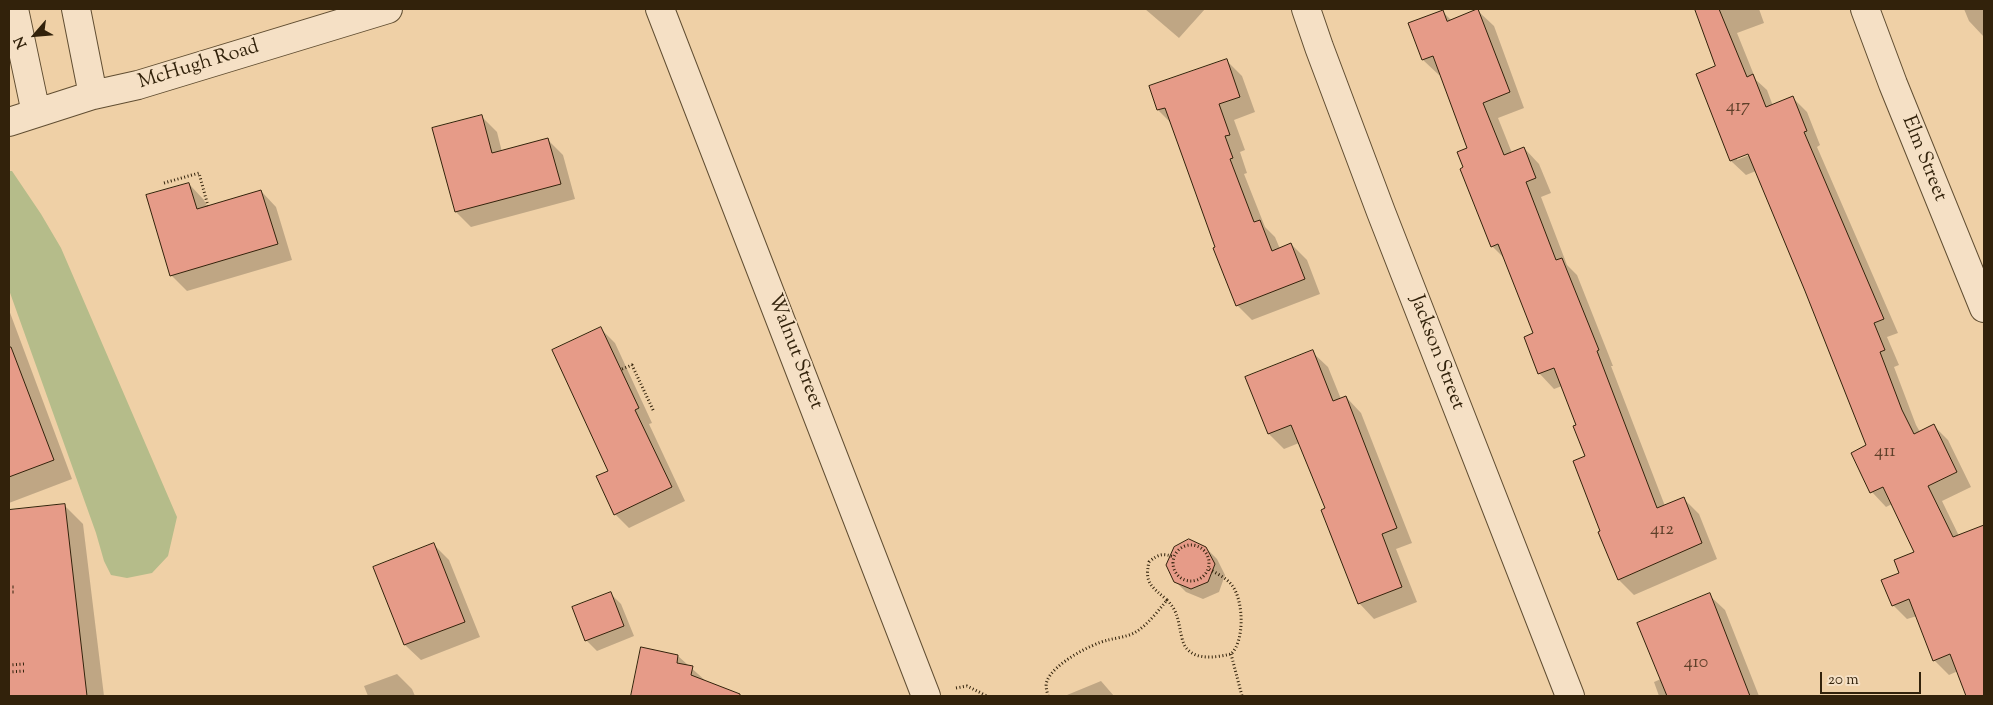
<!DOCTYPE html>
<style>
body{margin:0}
#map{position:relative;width:1993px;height:705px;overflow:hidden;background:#efd0a6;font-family:"Sorts Mill Goudy",serif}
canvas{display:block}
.frame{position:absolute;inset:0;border:10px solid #32220b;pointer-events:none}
.north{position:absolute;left:10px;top:10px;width:50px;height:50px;-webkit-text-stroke:4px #f5e0c5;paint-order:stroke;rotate:243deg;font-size:14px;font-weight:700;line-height:20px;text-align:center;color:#32220b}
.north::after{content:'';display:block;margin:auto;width:18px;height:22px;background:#32220b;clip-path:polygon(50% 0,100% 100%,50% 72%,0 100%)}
.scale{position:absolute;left:1820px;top:672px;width:101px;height:22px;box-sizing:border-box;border:2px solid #32220b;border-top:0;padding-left:6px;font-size:15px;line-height:18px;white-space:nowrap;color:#32220b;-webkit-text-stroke:4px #f5e0c5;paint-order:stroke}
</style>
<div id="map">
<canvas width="1993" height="705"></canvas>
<div class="frame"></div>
<div class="north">N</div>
<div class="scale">20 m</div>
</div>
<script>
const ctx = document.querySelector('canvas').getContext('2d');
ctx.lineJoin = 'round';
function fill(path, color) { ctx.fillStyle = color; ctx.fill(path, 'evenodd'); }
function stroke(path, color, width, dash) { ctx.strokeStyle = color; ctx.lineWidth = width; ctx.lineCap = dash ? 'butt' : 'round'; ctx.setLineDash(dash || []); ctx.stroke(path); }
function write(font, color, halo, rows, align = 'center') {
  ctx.font = font + ' "Sorts Mill Goudy",serif'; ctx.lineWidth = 4; ctx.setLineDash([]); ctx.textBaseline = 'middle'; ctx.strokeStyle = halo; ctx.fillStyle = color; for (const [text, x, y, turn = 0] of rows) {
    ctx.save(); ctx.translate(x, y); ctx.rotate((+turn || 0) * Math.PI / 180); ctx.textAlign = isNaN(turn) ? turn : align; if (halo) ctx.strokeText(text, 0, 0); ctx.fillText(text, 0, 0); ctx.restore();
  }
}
fill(new Path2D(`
 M9,171H12L41,214L61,248L177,517L168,556L152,573L127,578L111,575L104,561L96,533L9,290Z`), '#b5bc8a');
fill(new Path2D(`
 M1145,9H1205L1179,38Z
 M1697,9H1759L1764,23L1737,33L1756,80L1767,90L1773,106L1793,98L1807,112L1820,145L1817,147L1898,333L1887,337L1899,365L1894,367L1916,425L1920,432L1934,426L1948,440L1971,487L1942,501L1959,536L1981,527L1984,530V696H1968L1958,671L1949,675L1934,660L1917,616L1907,619L1893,605L1900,574L1915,553L1892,504L1886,507L1872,492L1868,446L1806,290L1756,171L1746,175L1731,161L1698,74L1717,67ZM1753,151L1754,153L1737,160V157Z
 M1964,9H1984V37L1969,21Z
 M1478,11L1494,26L1524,108L1498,118L1512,153L1524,148L1539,164L1551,193L1541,197L1567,265L1577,275L1613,366H1611L1665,506L1684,499L1699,514L1717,559L1634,595L1619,580L1601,532L1587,457L1562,386L1554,389L1539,373L1535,334L1505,259L1492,246L1465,168L1469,149L1441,74L1439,75L1423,60L1410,24L1443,12L1452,21Z
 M1227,61L1242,76L1255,112L1234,120L1245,150L1240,152L1247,173L1244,174L1265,227L1275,237L1280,249L1291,244L1307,260L1320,294L1252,320L1237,305L1172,124L1158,110Z
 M481,116L497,132L502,152L548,140L563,155L575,199L471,227L456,212L433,129Z
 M189,184L204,200L207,207L261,191L276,207L292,260L187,291L171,275Z
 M9,310L72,479L9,503Z
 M601,329L615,343L652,423L649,424L685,501L629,528L615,514Z
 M1312,352L1328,367L1341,399L1346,397L1361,413L1412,543L1396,549L1417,602L1374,619L1359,603L1326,509L1299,443L1284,449L1269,434L1247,378Z
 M64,505L83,524L104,696H9V511Z
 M433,544L449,560L480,637L421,660L405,645L375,567Z
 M1206,548L1217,559L1225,575L1219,592L1203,599L1186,592L1175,581Z
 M610,593L621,604L634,636L597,651L586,640Z
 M1709,595L1725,610L1759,696H1659L1654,682L1661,679Z
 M642,648L678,656L708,683L706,696H632Z
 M397,674L412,689L415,696H368L364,686Z
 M1101,681L1114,696H1067V695Z`), '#0003');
const building = new Path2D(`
 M1478,9L1510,92L1483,103L1504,155L1524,147L1536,178L1526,182L1556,260L1562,258L1599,350L1597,351L1657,508L1684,497L1702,543L1618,580L1598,532L1600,531L1573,461L1585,456L1573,426L1576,425L1554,368L1538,374L1524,337L1533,333L1498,244L1491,247L1460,169L1463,167L1457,152L1467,148L1433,56L1422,60L1408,23L1443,10L1447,21Z
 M1695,9H1719L1747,77L1753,74L1766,107L1793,96L1807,131L1804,132L1884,319L1874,323L1885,350L1880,352L1902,410L1914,434L1934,424L1957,472L1928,486L1953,537L1984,525V696H1966L1950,654L1933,661L1909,599L1892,606L1881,580L1899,573L1894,560L1914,552L1883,487L1870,493L1851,453L1866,445L1805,291L1748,154L1730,161L1696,74L1715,66Z
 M1227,59L1240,97L1219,104L1230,135L1225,136L1233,158L1230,159L1254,222L1260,220L1272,251L1291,243L1305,279L1236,306L1213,248L1215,247L1165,108L1157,110L1149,86Z
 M482,115L492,153L548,138L561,184L455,212L432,128Z
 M189,183L197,209L261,190L278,244L170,276L146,195Z
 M601,327L639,408L635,410L672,487L614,515L596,476L608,471L552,350Z
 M9,347H11L54,460L9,477Z
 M1313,350L1333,401L1346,396L1397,528L1382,534L1402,587L1358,604L1321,510L1325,508L1291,425L1268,434L1245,377Z
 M65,504L87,696H9V510Z
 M1189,539L1206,547L1215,564L1208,582L1191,589L1174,582L1166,565L1174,547Z
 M434,543L465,622L404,645L373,567Z
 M611,592L624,626L585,641L572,607Z
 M1710,593L1750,696H1667L1637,623Z
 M641,647L678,655L677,663L693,666L691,675L740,694V696H631Z`);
fill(building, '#e69b88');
stroke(building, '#32220b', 1);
const minor = new Path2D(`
 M14,9L36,113
 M76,9L93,95
 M660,9L926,696
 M1306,9L1319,47L1381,212L1570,696
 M1865,9L1893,84L1984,308
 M9,122L93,95L138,85L388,9`);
stroke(minor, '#614e32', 30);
stroke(new Path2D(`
 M164,183L199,173L208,206
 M622,369L632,365L654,412
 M1173 563a18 18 0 1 1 36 0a18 18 0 1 1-36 0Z
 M9,587H16
 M9,592H16
 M1167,600C1179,612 1178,623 1182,638C1187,662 1214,658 1231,654C1245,641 1244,599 1231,584C1226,578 1216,573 1209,569
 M1231,654L1242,696
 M9,665L24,664
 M9,672L25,671
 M956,688L967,686L987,696
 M1048,696C1047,691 1045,686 1047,681C1053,664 1091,644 1108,640C1116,638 1126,637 1134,633C1147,626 1158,611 1167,600C1152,587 1144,583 1149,562C1158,554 1163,553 1174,557`), '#32220b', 3, [1, 2.5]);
stroke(minor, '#f5e0c5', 28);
write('18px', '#5f402a', null, [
 ["417",1738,108],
 ["411",1885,453],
 ["412",1662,531],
 ["410",1696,664]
]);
write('20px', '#32220b', '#f5e0c5', [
 ["McHugh Road",199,66,-17],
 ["Elm Street",1923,159,68],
 ["Walnut Street",794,352,69],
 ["Jackson Street",1436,353,69]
]);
</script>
